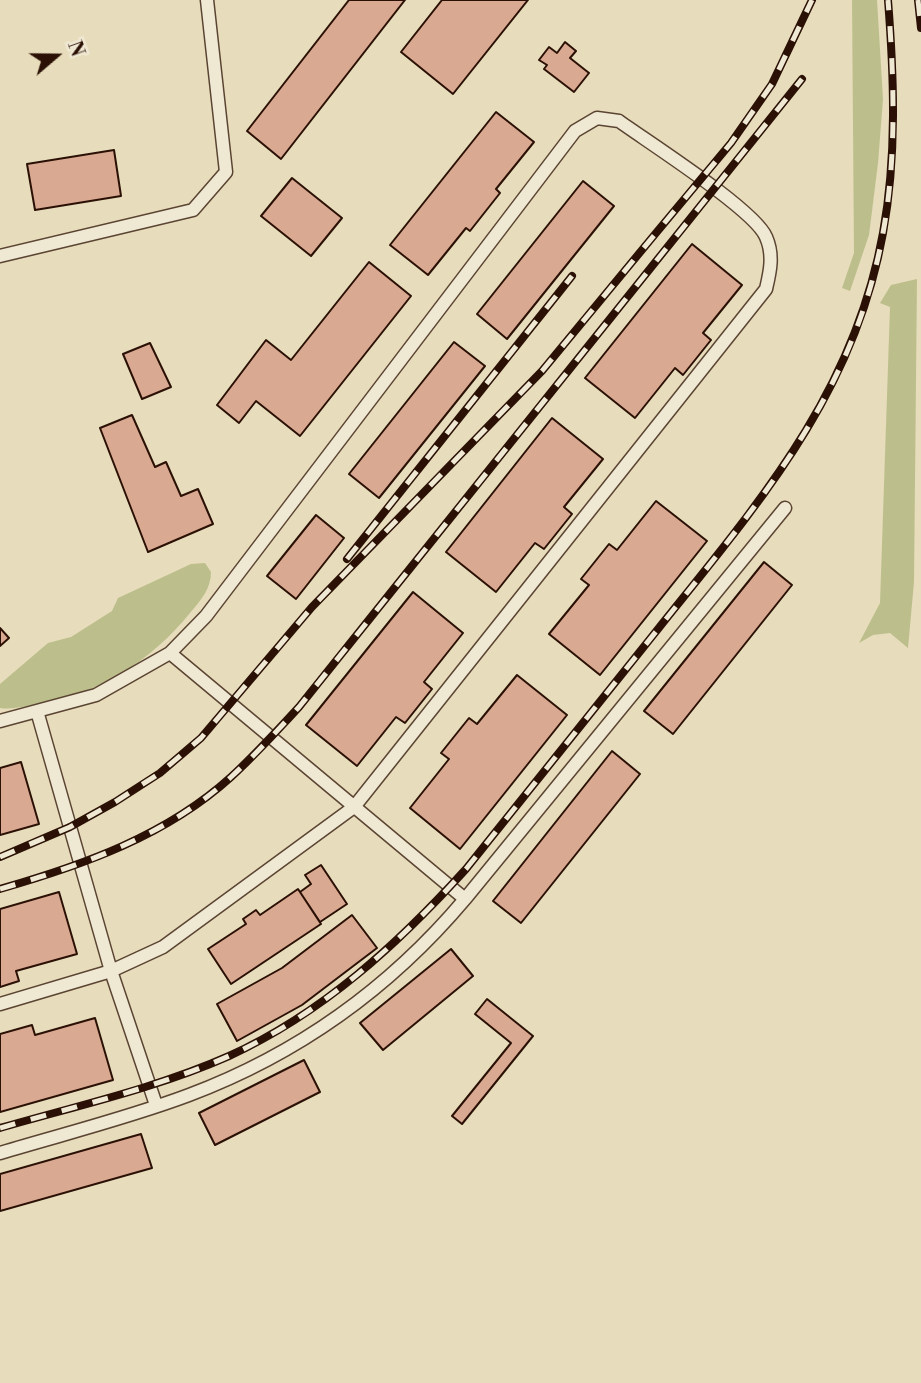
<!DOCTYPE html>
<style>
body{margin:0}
#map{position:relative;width:921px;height:1383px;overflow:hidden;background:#e7dcbb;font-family:"Libre Bodoni",serif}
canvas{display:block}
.north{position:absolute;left:21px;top:21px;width:70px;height:70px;-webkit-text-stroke:5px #efe8d3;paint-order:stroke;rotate:70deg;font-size:19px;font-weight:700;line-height:28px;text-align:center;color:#2b1105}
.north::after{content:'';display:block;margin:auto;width:24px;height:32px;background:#2b1105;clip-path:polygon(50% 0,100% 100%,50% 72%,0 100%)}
</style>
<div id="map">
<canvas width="921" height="1383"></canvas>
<div class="north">N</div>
</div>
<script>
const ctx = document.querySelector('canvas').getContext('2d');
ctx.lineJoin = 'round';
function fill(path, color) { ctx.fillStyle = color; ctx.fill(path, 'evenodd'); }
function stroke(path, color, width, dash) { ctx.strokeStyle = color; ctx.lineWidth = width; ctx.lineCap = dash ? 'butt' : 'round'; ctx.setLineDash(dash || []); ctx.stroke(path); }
fill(new Path2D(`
 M852,0H877L883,99L878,163L869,235L850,291L842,288L854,253Z
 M917,279L914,582L908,648L890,633L873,635L859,643L880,603L890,307L880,303L891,285Z
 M205,563L211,572C211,589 201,600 190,613C150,662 100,693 37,704C25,706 12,710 0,708V684L48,643L71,637L112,611L118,598L191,564Z`), '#bcbf8c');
const building = new Path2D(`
 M349,0H405L281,159L247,131Z
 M442,0H528L453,94L401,52Z
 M565,42L576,51L570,58L589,73L574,92L544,69L547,65L539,60L549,47L557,53Z
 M496,112L534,142L496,189L500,193L470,231L466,228L428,275L390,245Z
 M114,150L121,196L35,210L27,164Z
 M292,178L342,218L311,256L261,216Z
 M583,181L614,206L507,339L477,314Z
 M692,244L742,285L703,333L711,340L683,375L675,368L635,418L585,378Z
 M369,262L411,296L300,436L256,401L239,423L217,405L266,340L291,360Z
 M454,342L485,366L379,498L349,474Z
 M150,343L171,387L142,399L123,354Z
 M132,415L155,467L166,462L181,496L198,489L213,524L148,552L100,428Z
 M552,418L603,459L564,507L572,514L544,549L535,543L496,592L446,552Z
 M656,501L707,541L600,675L549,634L589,585L581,579L609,544L617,550Z
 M316,515L344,538L296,599L267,576Z
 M764,562L792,585L673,734L644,711Z
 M413,592L463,633L424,682L432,689L405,723L396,717L357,766L306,725Z
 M0,628L9,638L0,646Z
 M517,675L567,715L460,849L410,808L449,759L441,753L469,718L477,724Z
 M612,751L640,774L521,923L493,901Z
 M21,762L39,824L0,835V768Z
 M321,865L347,904L320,922L300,892L311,884L305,875Z
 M298,889L321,924L231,984L208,949L246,924L243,919L256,910L260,915Z
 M59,892L77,954L16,971L19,981L0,987V909Z
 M352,915L377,948L302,1005L237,1041L217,1004L282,968Z
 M451,949L473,976L383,1050L360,1023Z
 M487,999L533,1036L462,1124L452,1116L511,1043L475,1014Z
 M95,1018L113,1080L0,1112V1034L32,1025L35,1035Z
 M304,1060L320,1092L215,1145L199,1113Z
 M141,1134L152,1168L0,1211V1174Z`);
fill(building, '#d9a992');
stroke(building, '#2b1105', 2);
const lane = new Path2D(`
 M0,256L193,210L226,172L207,0
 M37,711L111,971L156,1105
 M0,721L96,695L170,653L465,899C390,988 298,1054 189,1095C128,1118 63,1134 0,1153
 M465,899L785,508
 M0,1004L111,971L163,947L354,807L766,289C770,272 774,255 766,237C755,210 648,142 619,121L597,118L575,131L206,616L170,653`);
stroke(lane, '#5a4432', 15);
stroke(lane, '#efe8d3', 12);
const rail = new Path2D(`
 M918,0L921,28
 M347,559L572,276
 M0,857L70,827L115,802L160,773L201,738L312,607L542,371L656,233L731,143L772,84L812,0
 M0,889C83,865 166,836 231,777C255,755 277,731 299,707L802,79
 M0,1128C76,1106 157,1088 229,1056C323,1013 398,944 466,869C530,789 594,709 658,629C757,505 854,395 883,233C897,156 894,77 888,0`);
stroke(rail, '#2b1105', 8);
stroke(rail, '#efe8d3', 5, [16]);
</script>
